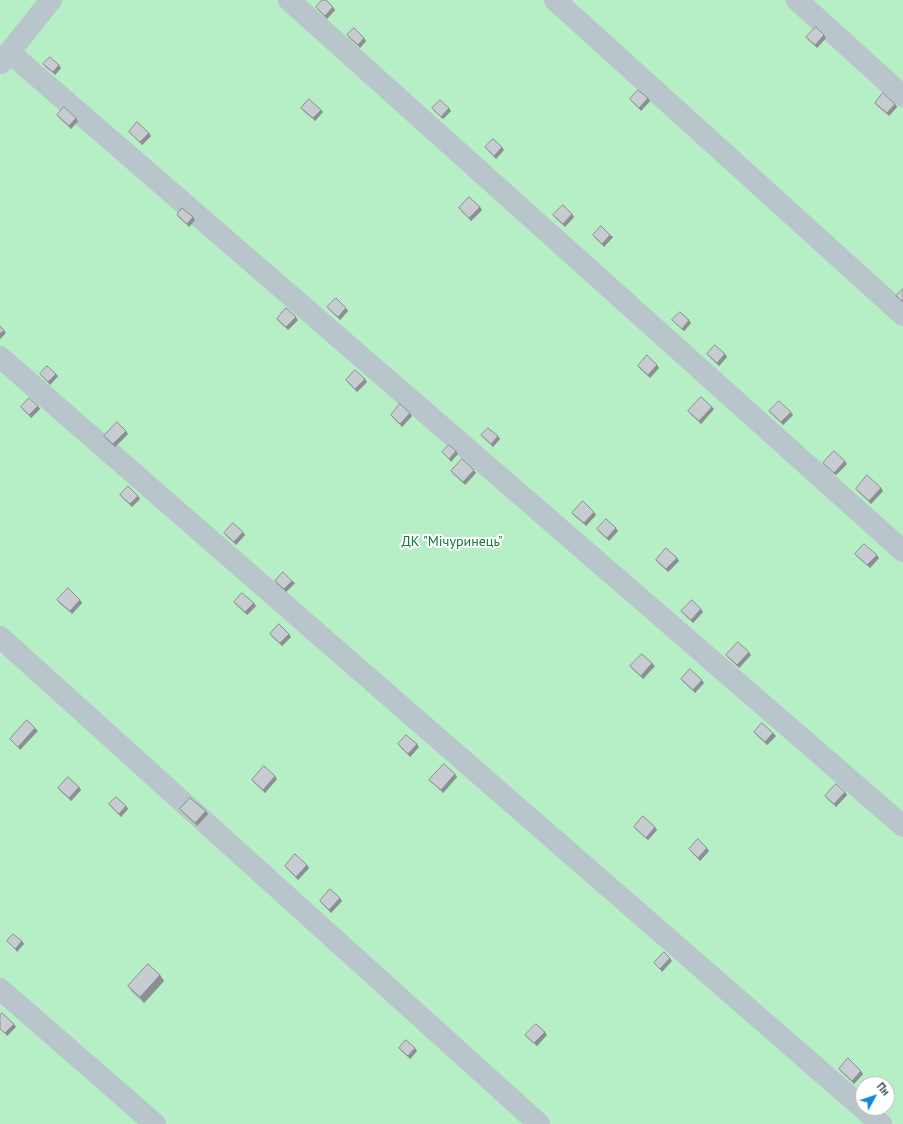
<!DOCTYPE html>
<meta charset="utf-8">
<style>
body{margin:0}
#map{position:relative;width:903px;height:1124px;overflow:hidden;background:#eeebeb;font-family:"PT Sans",sans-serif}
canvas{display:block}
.north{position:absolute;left:855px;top:1076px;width:40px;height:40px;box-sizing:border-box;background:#fff;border:1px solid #b4b9bd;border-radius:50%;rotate:50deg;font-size:11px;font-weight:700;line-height:16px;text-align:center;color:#435159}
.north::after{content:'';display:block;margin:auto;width:14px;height:18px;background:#1587de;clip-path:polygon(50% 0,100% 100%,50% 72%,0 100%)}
</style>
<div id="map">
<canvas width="903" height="1124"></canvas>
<div class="north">Пн</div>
</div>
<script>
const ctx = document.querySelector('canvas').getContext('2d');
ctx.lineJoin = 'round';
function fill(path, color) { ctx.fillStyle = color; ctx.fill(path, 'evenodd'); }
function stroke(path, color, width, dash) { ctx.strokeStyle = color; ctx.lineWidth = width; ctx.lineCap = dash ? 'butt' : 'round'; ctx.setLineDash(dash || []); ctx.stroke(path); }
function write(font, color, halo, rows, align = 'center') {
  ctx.font = font + ' "PT Sans",sans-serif'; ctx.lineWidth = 4; ctx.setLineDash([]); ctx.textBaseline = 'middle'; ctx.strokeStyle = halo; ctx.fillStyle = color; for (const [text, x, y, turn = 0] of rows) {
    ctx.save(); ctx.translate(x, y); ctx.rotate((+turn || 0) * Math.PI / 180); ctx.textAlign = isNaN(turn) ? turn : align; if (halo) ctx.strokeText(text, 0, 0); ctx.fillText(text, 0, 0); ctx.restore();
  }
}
fill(new Path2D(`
 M0,0H903V1124H0ZM863,1084H887V1108H863Z`), '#b6efc5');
stroke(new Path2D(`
 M289,0L903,551
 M555,0L903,315
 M797,0L903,96
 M9,52L903,826
 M1,63L51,0
 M0,357L881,1124
 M0,637L539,1124
 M0,989L155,1124`), '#b8c5cb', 22);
fill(new Path2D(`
 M316,7H333L335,10L327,19L318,10Z
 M347,35L364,38L366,41L360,48L349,38Z
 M806,37L826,38L817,48L808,40Z
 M43,64L61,68L55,75L45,67Z
 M630,99L650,101L641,111L632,102Z
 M875,103L895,104L897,107L889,116L877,106Z
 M301,108L321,110L323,112L315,121L303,111Z
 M432,108L451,111L443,119L434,111Z
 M57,115L76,118L78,121L71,129L59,118Z
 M129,132L149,133L151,136L142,145Z
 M485,147L504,150L496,159L487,150Z
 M480,207L482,210L471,221L461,211L459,208Z
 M177,215L195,220L189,227L179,218Z
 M553,215L574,217L565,227L555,218Z
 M593,235L613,237L604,247L595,238Z
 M327,307L348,311L340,320L329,310Z
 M277,319L298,320L288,330L279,322Z
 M672,320L691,323L684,331L675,323Z
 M707,354H725L727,357L719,366L709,357Z
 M638,366L659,368L650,378L640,369Z
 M40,374H56L58,376L50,385L42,377Z
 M365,379L367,382L357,392L348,383L346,380Z
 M38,406L40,409L31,418L23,410L21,407Z
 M712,407L714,409L701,424L690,414L688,411Z
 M769,411L793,415L783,425L771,414Z
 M391,415L412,416L402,427L393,418Z
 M128,434L115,447L106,439L104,436Z
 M481,435L498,436L500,439L493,447L483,438Z
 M823,463L847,464L836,475L825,466Z
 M451,471L476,473L465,485L453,474Z
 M881,488L883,491L871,504L858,492L856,489Z
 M120,495L138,496L140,499L132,507L122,498Z
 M572,513L596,515L586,526L574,516Z
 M597,529L618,531L609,541L599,532Z
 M224,533L245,535L236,545L226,536Z
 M855,554L879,558L870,568L857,557Z
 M677,558L679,561L668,572L658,563L656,560Z
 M275,581H292L295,583L286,592L277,584Z
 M57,600H80L82,603L72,614L59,603Z
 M234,602L256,606L247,615L236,605Z
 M681,611L703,612L693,623L683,614Z
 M270,634L291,637L282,646L272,637Z
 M726,655H751L739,668L728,658Z
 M630,666H655L643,679L632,669Z
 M681,679L704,683L695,693L683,682Z
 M754,732L773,733L776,736L767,745L756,735Z
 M398,744L419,747L410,757L400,747Z
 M455,774L457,777L443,793L431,782L429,780Z
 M277,779L265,793L254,783L252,780Z
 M79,787L81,790L71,801L60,791L58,788Z
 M845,792L847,795L836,807L827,799L825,796Z
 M109,804L126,806L128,809L121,817L111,807Z
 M180,809L208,814L197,826L182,812Z
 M634,827L657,830L648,840L636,830Z
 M689,849L709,851L700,861L691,852Z
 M307,865L309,868L298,880L287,869L285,866Z
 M320,901H342L331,913L322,904Z
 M160,975L164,981L144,1003L132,992L128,986Z
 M525,1035H547L537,1046L527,1038Z
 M399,1048L417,1051L410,1059L401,1051Z
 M839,1069L861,1071L863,1074L854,1084L841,1072Z`), '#abafb3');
fill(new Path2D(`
 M333,7L335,10L327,19L325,16Z
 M824,35L826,38L817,48L815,45Z
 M364,38L366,41L360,48L358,45Z
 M59,65L61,68L55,75L53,72Z
 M648,98L650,101L641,111L639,108Z
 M895,104L897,107L889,116L887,113Z
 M449,108L451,111L443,119L441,117Z
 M321,110L323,112L315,121L313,118Z
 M76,118L78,121L71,129L69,126Z
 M149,133L151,136L142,145L140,142Z
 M502,147L504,150L496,159L494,156Z
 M480,207L482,210L471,221L469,218Z
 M572,214L574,217L565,227L563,224Z
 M193,217L195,220L189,227L187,224Z
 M610,235L613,237L604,247L602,244Z
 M346,308L348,311L340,320L338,317Z
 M296,317L298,320L288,330L286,327Z
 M689,320L691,323L684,331L682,329Z
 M4,330L6,333L0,339V334Z
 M725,354L727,357L719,366L717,363Z
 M657,365L659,368L650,378L648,375Z
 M56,374L58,376L50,385L48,382Z
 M365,379L367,382L357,392L355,389Z
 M38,406L40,409L31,418L29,415Z
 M712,407L714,409L701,424L699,421Z
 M791,412L793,415L783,425L781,422Z
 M410,413L412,416L402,427L400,424Z
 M126,431L128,434L115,447L113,444Z
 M498,436L500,439L493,447L491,444Z
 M456,451L458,454L451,462L449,459Z
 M845,461L847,464L836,475L834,473Z
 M474,470L476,473L465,485L463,482Z
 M881,488L883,491L871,504L869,501Z
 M138,496L140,499L132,507L130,504Z
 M594,512L596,515L586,526L584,523Z
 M616,528L618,531L609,541L607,538Z
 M243,532L245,535L236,545L234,542Z
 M877,555L879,558L870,568L867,565Z
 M677,558L679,561L668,572L666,569Z
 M292,581L295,583L286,592L284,589Z
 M80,600L82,603L72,614L70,611Z
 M254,603L256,606L247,615L245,612Z
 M701,609L703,612L693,623L691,620Z
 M289,634L291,637L282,646L280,643Z
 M749,652L751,655L739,668L737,665Z
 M652,663L655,666L643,679L641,676Z
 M702,680L704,683L695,693L693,690Z
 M35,728L38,731L20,750L18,747Z
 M773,733L776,736L767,745L765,742Z
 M417,744L419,747L410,757L408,754Z
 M455,774L457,777L443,793L441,790Z
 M275,776L277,779L265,793L263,790Z
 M79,787L81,790L71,801L69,798Z
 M845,792L847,795L836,807L834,804Z
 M126,806L128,809L121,817L119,814Z
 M206,811L208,814L197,826L195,823Z
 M655,827L657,830L648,840L646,838Z
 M707,848L709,851L700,861L698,858Z
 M307,865L309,868L298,880L296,877Z
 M340,898L342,901L331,913L329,910Z
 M22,941L24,944L17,952L15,949Z
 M670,958L672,961L662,972L660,969Z
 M160,975L164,981L144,1003L140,997Z
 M14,1024L16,1027L7,1036L5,1033Z
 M545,1032L547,1035L537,1046L534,1043Z
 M415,1048L417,1051L410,1059L408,1056Z
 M861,1071L863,1074L854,1084L852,1081Z`), '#8b8f92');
const building = new Path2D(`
 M322,0H326L333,7L325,16L316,7Z
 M816,27L824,35L815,45L806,37Z
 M354,28L364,38L358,45L347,35Z
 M50,57L59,65L53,72L43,64Z
 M638,90L648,98L639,108L630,99Z
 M883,93L895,104L887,113L875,103Z
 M309,99L321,110L313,118L301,108Z
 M440,100L449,108L441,117L432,108Z
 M64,107L76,118L69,126L57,115Z
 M137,122L149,133L140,142L129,132Z
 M493,139L502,147L494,156L485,147Z
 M469,197L480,207L469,218L459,208Z
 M563,205L572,214L563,224L553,215Z
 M182,208L193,217L187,224L177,215Z
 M601,226L610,235L602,244L593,235Z
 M903,289V302L896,296Z
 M336,298L346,308L338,317L327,307Z
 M286,308L296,317L286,327L277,319Z
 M680,312L689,320L682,329L672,320Z
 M0,326L4,330L0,334Z
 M715,345L725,354L717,363L707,354Z
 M647,355L657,365L648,375L638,366Z
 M47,366L56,374L48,382L40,374Z
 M355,370L365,379L355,389L346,380Z
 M701,397L712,407L699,421L688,411Z
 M29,398L38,406L29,415L21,407Z
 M779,401L791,412L781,422L769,411Z
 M400,404L410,413L400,424L391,415Z
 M117,422L126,431L113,444L104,436Z
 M488,428L498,436L491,444L481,435Z
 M449,445L456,451L449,459L442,452Z
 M834,451L845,461L834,473L823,463Z
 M462,459L474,470L463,482L451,471Z
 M867,475L881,488L869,501L856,489Z
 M128,486L138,496L130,504L120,495Z
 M583,501L594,512L584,523L572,513Z
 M606,519L616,528L607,538L597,529Z
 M233,523L243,532L234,542L224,533Z
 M864,544L877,555L867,565L855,554Z
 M666,548L677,558L666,569L656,560Z
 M283,572L292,581L284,589L275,581Z
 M68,588L80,600L70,611L57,600Z
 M242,593L254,603L245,612L234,602Z
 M692,600L701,609L691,620L681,611Z
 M279,624L289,634L280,643L270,634Z
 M738,642L749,652L737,665L726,655Z
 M642,654L652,663L641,676L630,666Z
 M690,669L702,680L693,690L681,679Z
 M27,720L35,728L18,747L10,739Z
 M762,723L773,733L765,742L754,732Z
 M406,735L417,744L408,754L398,744Z
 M444,764L455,774L441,790L429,780Z
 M264,766L275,776L263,790L252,780Z
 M68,777L79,787L69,798L58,788Z
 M836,784L845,792L834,804L825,796Z
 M116,797L126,806L119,814L109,804Z
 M190,798L206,811L195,823L180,809Z
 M643,816L655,827L646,838L634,827Z
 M698,839L707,848L698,858L689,849Z
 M295,854L307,865L296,877L285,866Z
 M330,889L340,898L329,910L320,901Z
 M13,934L22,941L15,949L7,941Z
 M664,952L670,958L660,969L654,963Z
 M148,964L160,975L140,997L128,986Z
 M2,1013L14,1024L5,1033L0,1029V1016Z
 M536,1024L545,1032L534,1043L525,1035Z
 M406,1040L415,1048L408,1056L399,1048Z
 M848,1058L861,1071L852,1081L839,1069Z`);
fill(building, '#c7ccd0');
stroke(building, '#8b8f92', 1);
write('14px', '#147a3a', '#fff', [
 ["ДК \"Мічуринець\"",452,542]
]);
</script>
